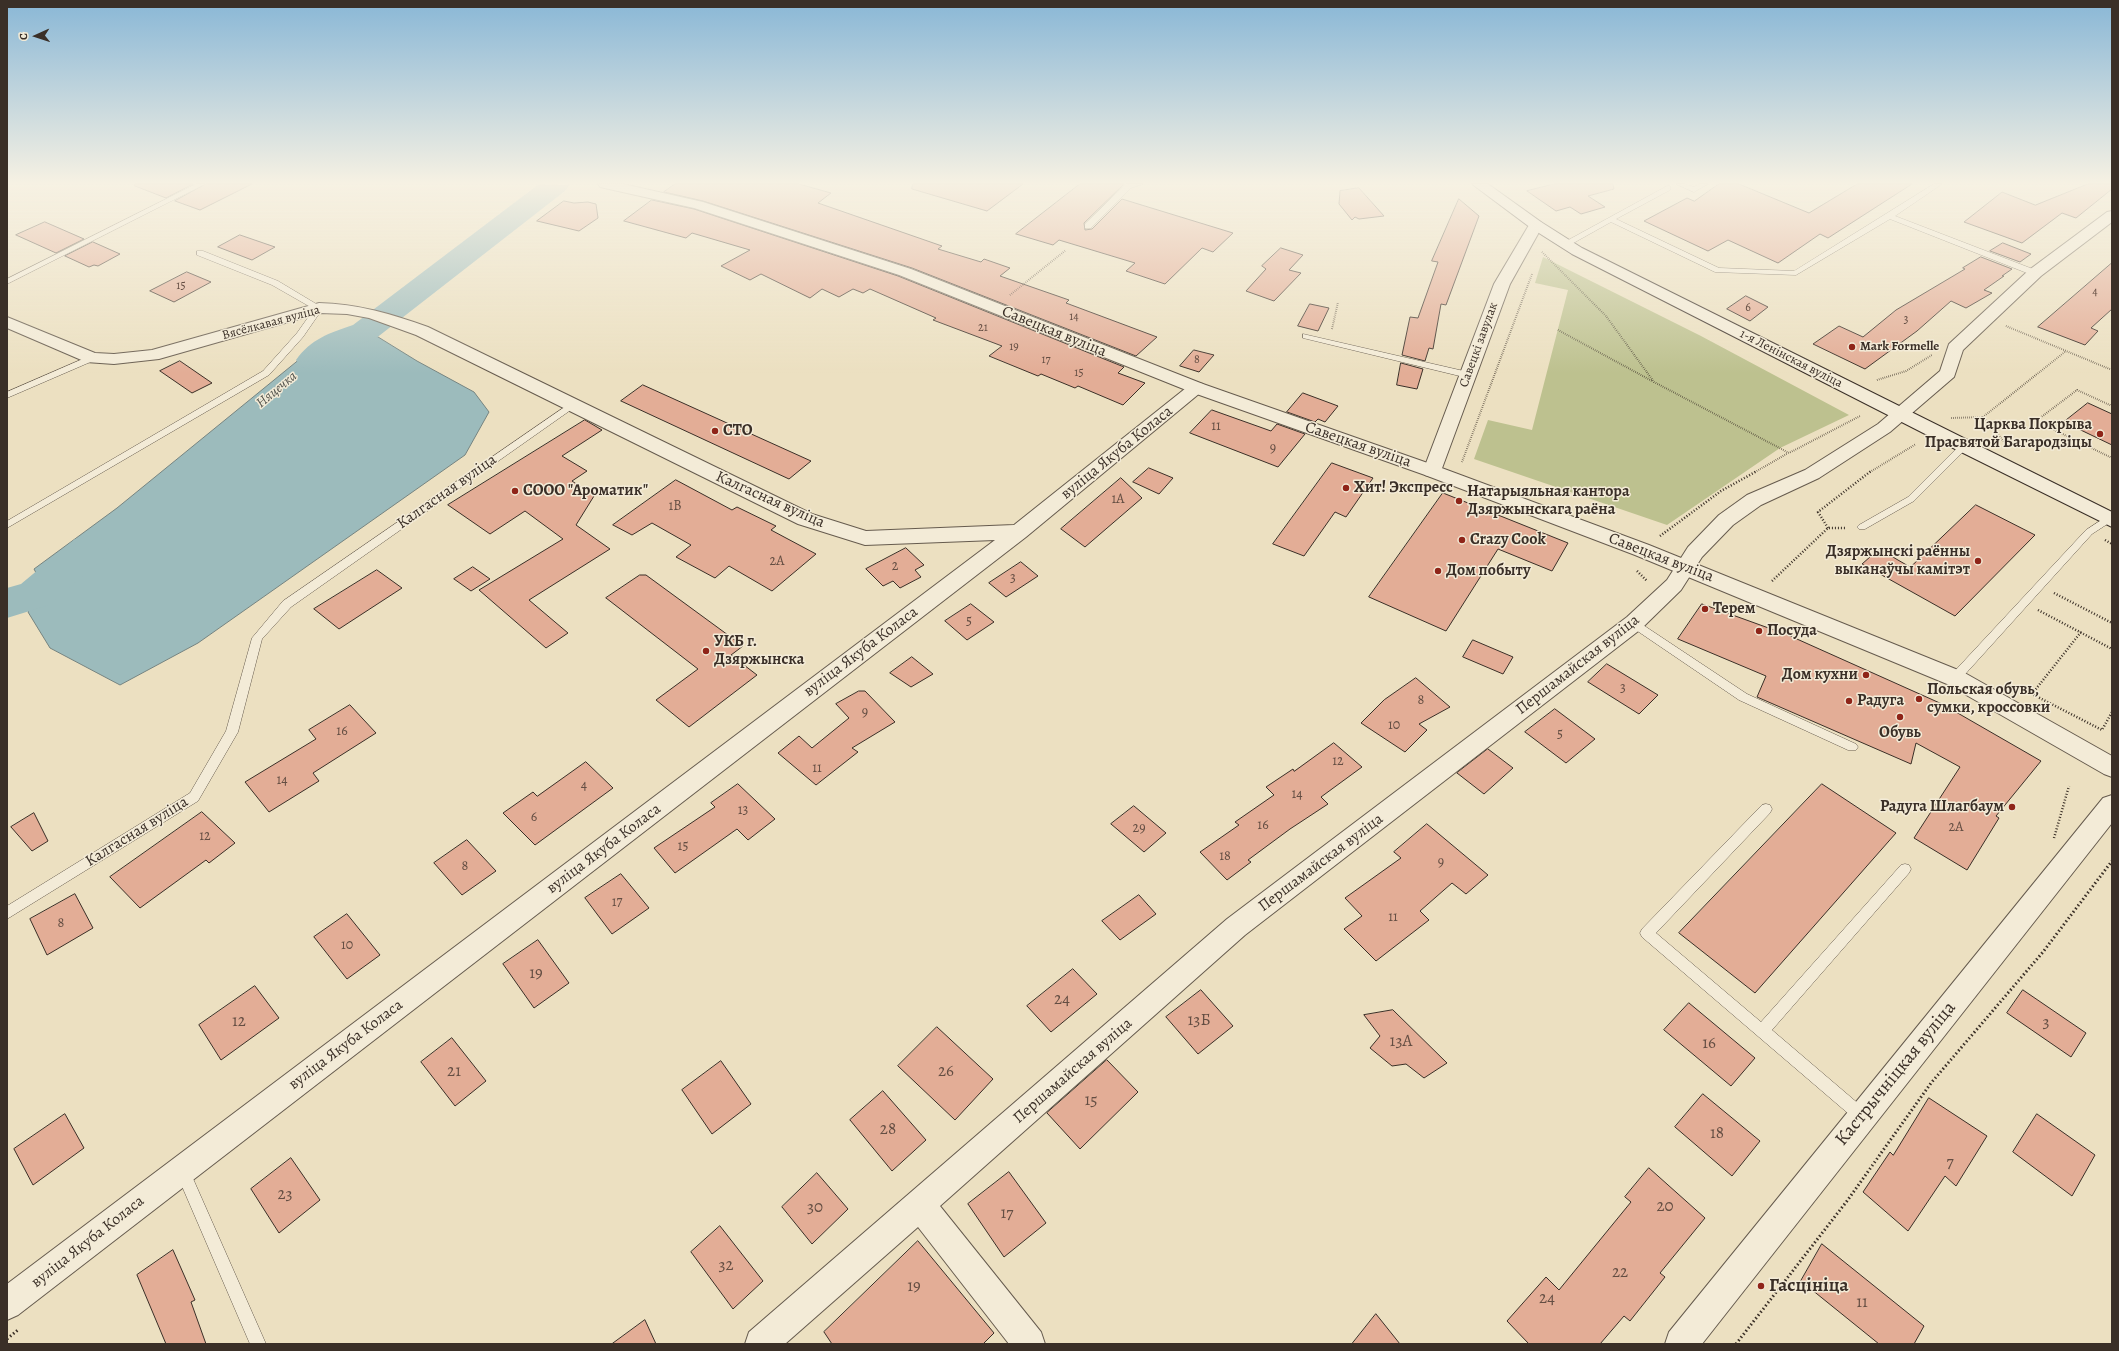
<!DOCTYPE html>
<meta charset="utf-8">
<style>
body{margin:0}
#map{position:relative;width:2119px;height:1351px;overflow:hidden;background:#ece0c1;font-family:Alegreya,serif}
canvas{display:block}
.frame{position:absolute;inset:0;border:8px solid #3a2f27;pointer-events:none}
.north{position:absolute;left:16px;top:16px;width:40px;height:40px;-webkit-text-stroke:3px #f3ebd7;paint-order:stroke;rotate:267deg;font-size:11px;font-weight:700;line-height:16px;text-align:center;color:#3a2f27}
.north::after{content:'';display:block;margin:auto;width:14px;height:18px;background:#3a2f27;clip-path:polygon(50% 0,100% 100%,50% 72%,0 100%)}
</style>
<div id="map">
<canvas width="2119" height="1351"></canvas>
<div class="frame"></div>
<div class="north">С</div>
</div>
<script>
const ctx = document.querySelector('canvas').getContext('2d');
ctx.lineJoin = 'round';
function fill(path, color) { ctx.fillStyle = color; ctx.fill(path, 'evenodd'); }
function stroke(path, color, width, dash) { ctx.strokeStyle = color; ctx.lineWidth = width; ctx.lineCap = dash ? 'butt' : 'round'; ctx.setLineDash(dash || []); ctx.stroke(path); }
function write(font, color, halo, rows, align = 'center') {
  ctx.font = font + ' Alegreya,serif'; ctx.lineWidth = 3; ctx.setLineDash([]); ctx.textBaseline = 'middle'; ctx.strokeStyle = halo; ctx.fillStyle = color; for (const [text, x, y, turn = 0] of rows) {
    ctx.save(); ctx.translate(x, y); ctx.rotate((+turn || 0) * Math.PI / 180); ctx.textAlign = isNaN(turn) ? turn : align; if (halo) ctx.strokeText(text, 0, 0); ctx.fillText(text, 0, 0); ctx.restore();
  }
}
fill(new Path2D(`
 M1543,257L1701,336L1849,415L1780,448L1667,525L1474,459L1488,420L1532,430L1568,290L1535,283Z`), '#bdc18f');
const water = new Path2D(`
 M370,332L417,361L474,392L489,412L465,455L198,643L120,685L50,648L28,612L44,588L34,569L117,508L328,336Z`);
fill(water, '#9cbbbc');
stroke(water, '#758380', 1);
fill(new Path2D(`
 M539,184L569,185L565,191L375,339C366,342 354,344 345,349C327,361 327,373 301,367L296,360C311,339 329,333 353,325Z
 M89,535L103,539L109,549L103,559L49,605L7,618V588L21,584L75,539Z`), '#9cbbbc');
const building = new Path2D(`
 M135,184H193L166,198L135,186Z
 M206,184H252L200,210L175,201Z
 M675,184H799L831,193L818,203L942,246L938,249L981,262L984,259L1010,268L1000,276L1069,300L1066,303L1157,337L1136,356L912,268L703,201L664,192Z
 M913,184H1023L987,211L912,189Z
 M1080,184H1124L1084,223L1085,230L1092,229L1122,199L1233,233L1213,252L1202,248L1165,284L1126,271L1135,263L1059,240L1053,245L1016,234Z
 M1554,184H1613L1614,189L1588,196L1605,207L1581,214L1570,207L1556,211L1527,191Z
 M1719,184H1739L1809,213L1857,184H1912L1828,238L1820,234L1778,263L1728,240L1708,251L1644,221L1687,198L1694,201Z
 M2088,184H2112V189L2076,218L2062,213L2022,243L1964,222L2002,192L2035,205Z
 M1359,188L1384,216L1359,219L1355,217L1352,220L1339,204L1340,191Z
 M1459,199L1479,216L1446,305L1441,304L1433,349L1429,348L1425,361L1402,355L1410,317L1418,318L1438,262L1432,261Z
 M652,200L694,209L898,276L1124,367L1118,373L1145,383L1123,405L1078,386L1075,388L1041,374L1038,376L989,356L1002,346L933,320L936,318L870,289L863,293L853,289L839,297L822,289L810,298L761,274L750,280L721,266L750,250L692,233L686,238L624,221Z
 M564,201L574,203L588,202L596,204L598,218L579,231L537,221Z
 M45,222L84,239L56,253L16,235Z
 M240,235L275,247L252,260L218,247Z
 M93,242L120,254L98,266L94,265L89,267L65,256Z
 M2003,243L2031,254L2020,262L1990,251Z
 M1281,248L1303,255L1289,270L1301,273L1274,301L1246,291L1266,269L1262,266Z
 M1981,257L2012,269L2002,276H2004L1984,290L1992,293L1966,308L1951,301L1917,331L1865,369L1813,344L1839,326L1863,337L1896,310L1965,269L1963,268Z
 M2112,263V309L2091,328L2098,331L2085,345L2038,327Z
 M187,272L211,282L174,302L150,291Z
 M1746,296L1768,307L1750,321L1727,309Z
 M1310,304L1329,308L1318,331L1298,326Z
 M1194,350L1214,355L1199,372L1180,366Z
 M180,361L212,383L192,393L160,371Z
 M1401,363L1423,369L1417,389L1397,385Z
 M643,385L811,461L789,479L621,401Z
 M1303,393L1338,406L1325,422L1318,419L1315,422L1287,412Z
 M2088,403L2112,414V445L2064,422Z
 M1212,410L1271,431L1277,424L1305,434L1278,467L1190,433Z
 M585,420L602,430L562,456L587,471L572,481L594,496L576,525L610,549L529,600L568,633L546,648L479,590L563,539L525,511L490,534L448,505Z
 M1332,463L1373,478L1346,517L1335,512L1304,556L1273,544Z
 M1149,468L1173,478L1159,494L1133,482Z
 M1121,478L1142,498L1085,547L1061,529Z
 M676,480L732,510L737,507L776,526L771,530L816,554L772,591L729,566L715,578L676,557L691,545L652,523L632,535L613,525Z
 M1443,493L1568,543L1552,571L1498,549L1446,631L1369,597Z
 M1976,505L2035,535L1955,616L1862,564L1879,549L1910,567Z
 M906,548L924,565L915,570L921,577L900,588L893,581L883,586L866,569Z
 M1021,562L1038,576L1006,597L989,583Z
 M473,567L490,579L471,591L454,579Z
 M377,570L402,588L339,629L314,609Z
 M640,575H646L743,646L731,655L757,675L689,727L656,700L698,669L606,598Z
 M971,604L994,622L967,640L945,621Z
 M1702,604L1788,635L1942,704L2041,761L1996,816L1999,818L1967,870L1914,838L1960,767L1916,743L1911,764L1757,697L1766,676L1678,639Z
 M1473,640L1513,657L1503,674L1463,657Z
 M912,657L933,674L911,687L890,673Z
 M1607,664L1658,695L1639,714L1588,682Z
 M1416,678L1450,707L1419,724L1427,730L1405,752L1361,723L1384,700Z
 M859,691H865L895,722L852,748L858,752L816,785L778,753L799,736L812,748L849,718L836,704Z
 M350,705L376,733L313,773L319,781L269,812L245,782L316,739L309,730Z
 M1555,709L1595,739L1566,763L1525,732Z
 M1334,743L1362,767L1321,797L1328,804L1290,829L1248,860L1251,862L1227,880L1200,852L1239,825L1235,822L1274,795L1266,787L1293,769L1294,771Z
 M1488,749L1513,768L1484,794L1457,773Z
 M586,762L613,788L535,845L503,813L533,792L537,796Z
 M738,784L775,819L748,840L737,829L675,873L654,848L715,807L711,803Z
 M1822,784L1896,833L1755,993L1679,933Z
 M1134,806L1166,833L1144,852L1111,824Z
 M202,812L235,843L209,863L206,860L140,908L110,877Z
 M34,813L48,841L32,851L11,827Z
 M1427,824L1488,875L1466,894L1452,883L1420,911L1429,920L1376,961L1344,929L1362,916L1345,898L1401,858L1394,852Z
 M467,840L496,871L462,895L434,863Z
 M621,874L649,908L612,934L585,898Z
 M75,894L93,928L47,955L30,919Z
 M1139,895L1156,914L1120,940L1102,921Z
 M347,914L380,955L347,979L314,937Z
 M538,940L569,983L534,1008L503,964Z
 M1073,969L1097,994L1051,1032L1027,1006Z
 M255,986L279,1018L221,1060L199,1025Z
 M1201,990L1233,1026L1198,1054L1166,1017Z
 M2023,990L2086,1033L2071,1057L2007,1013Z
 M1689,1003L1755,1058L1731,1086L1664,1030Z
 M1393,1010L1447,1063L1424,1078L1406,1064L1392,1066L1370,1048L1380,1036L1364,1015Z
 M937,1027L993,1079L955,1120L898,1066Z
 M452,1038L486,1081L455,1106L421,1062Z
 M1107,1060L1138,1092L1080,1149L1047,1113Z
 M721,1061L751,1104L712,1134L682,1090Z
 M883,1091L926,1140L892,1171L850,1120Z
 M1703,1094L1760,1141L1732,1176L1675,1127Z
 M1929,1098L1987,1136L1956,1186L1945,1176L1908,1231L1863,1192L1890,1152L1893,1155Z
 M65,1114L84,1148L33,1185L14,1149Z
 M2037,1114L2095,1155L2072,1196L2013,1152Z
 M291,1158L320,1200L279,1233L251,1189Z
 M1649,1168L1705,1218L1660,1273L1665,1277L1630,1321L1624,1316L1600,1344H1529L1507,1321L1546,1277L1559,1290L1631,1202L1625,1197Z
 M1009,1172L1046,1223L1004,1257L968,1204Z
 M817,1173L848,1209L812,1244L782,1207Z
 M720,1226L763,1281L733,1309L691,1252Z
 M918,1241L994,1333L983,1344H832L824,1332Z
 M1822,1244L1924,1326L1914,1344H1879L1801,1281Z
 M173,1250L195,1300L191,1302L206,1344H166L137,1275Z
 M1376,1314L1400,1344H1352Z
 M645,1320L656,1344H612Z`);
fill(building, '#e3ad96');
stroke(building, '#3a2f27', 1);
const service = new Path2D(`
 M196,184H205L7,284V279Z
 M1126,184H1143L1131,188L1091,228H1085V224Z
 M1676,184H1685L1694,187L1699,184H1708L1694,192Z
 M1934,184H1942L1895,216L2038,271V275H2032L1890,219L1796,275L1715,272L1611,222L1568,246L1561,244L1667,186H1670V190L1616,219L1719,268L1794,271Z
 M197,251H203L278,281L323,308L303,337L269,375L7,528V521L263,371L297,333L314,309L272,285L197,255Z
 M1303,334L1468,372L1472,375L1468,378L1303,338Z
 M92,355L95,356V360L7,398V392Z
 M572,402L576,405L575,407L291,607L262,639L238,732L198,801L7,919V906L190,793L226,731L252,638L283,601Z
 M1964,443L1969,446L1914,501L1865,529H1859L1857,527L1859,525L1908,497L1961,444Z
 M2109,515L2112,516V521L2092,534L1959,681H1951L1949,678L1951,675L2086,530Z
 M1634,619L1747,694L1856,744L1858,747L1856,750H1848L1739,700L1630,626L1629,623L1630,620Z
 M1766,804L1770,805L1772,809L1770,813L1656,933L1761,1022L1901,865L1905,864L1909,865L1911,869L1909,873L1772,1030L1867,1111L1869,1116L1867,1121L1862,1123L1857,1121L1642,937L1640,933L1642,929L1762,805Z
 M182,1163L187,1165L266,1344H250L175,1170L177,1165Z`);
const minor = new Path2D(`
 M2112,211V222L2041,276L1963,350L1954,377L1890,432L1819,478L1761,505L1733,525L1702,557L1681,590L1641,629L1245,935L940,1206L1041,1332L1045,1344H1009L918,1227L785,1344H745L749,1332L1227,919L1627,617L1667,580L1688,547L1719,515L1747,495L1805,470L1878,424L1940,371L1949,344L2029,270L2107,212Z
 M1536,221L1541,222L1543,225L1510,284L1441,471L1439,475L1432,477L1425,475L1423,471L1494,284L1529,225L1531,222Z
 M319,303C358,304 392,314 428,327L812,514L866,531L1014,525L1191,384L1197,383L1203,384L1206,388L1026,537L18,1315L7,1320V1284L995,540L865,545L798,524L416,335L369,318L347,314L320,313L159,359L114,364L86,362L7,328V317L95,353L114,354L152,350Z`);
const tertiary = new Path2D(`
 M598,184H623L703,202L911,269L1203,384L1439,467L1649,545L1963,672L2112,756V777L2104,774L1947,684L1635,555L1425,475L1191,392L899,275L694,208L600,187Z
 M2112,795V823L1702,1344H1665L1669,1332L2103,798Z`);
const secondary = new Path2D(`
 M1472,184H1488L1541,222L1582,248L2112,512V527L1937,440L1572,254L1531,228Z`);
stroke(service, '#665b4e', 1);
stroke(minor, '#665b4e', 2);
stroke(tertiary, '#665b4e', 2);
stroke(secondary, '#3a2f27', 2);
stroke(new Path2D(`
 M1542,252L1606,316L1654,382L1789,453L1860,416
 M1010,295L1066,250
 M2006,326L2112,370
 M1332,329L1338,302
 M1558,330L1652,381
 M1877,380L1906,371L1932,355
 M2112,406L2077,390L2036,421L2112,458
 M1951,418L1983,417
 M2005,443L1983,417L2066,351
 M1462,462L1532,274
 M1755,472L1788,453
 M1870,472L1916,444`), '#3a2f27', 2, [0.5, 1.5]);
stroke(new Path2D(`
 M1828,528L1818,512L1871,471
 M1660,536L1721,491L1757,471
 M2105,540L2112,544
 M1637,571L1647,581
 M1772,581L1828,528H1846
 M2054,593L2112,623
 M2038,610L2112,649
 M2081,632L2032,694L2102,730L2112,712
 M2054,838L2069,786`), '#3a2f27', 2.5, [1, 2]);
stroke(new Path2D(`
 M7,1339L19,1329
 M1736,1344L1847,1201L1931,1083L2043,952L2112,861`), '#3a2f27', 3, [1.5, 2.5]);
fill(service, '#f3ebd7');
fill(minor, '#f3ebd7');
fill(tertiary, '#f3ebd7');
fill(secondary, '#f3ebd7');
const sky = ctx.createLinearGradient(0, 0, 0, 373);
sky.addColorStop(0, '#89b7d6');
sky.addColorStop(0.49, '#f6f1e3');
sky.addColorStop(1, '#f6f1e300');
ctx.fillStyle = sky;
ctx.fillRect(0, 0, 2119, 373);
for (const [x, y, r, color] of [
 [1852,347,4,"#8f2418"],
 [715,431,4,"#8f2418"],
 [2100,434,4,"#8f2418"],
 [1346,488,4,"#8f2418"],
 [515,491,4,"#8f2418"],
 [1459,501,4,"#8f2418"],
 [1462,540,4,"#8f2418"],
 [1978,561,4,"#8f2418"],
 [1438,571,4,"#8f2418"],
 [1705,609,4,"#8f2418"],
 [1759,631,4,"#8f2418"],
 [706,651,4,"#8f2418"],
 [1866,675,4,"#8f2418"],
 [1919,699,4,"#8f2418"],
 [1849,701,4,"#8f2418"],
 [1900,717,4,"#8f2418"],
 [2012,807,4,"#8f2418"],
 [1761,1286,4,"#8f2418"]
]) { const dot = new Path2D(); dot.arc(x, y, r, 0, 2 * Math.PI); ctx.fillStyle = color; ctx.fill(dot); stroke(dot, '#f3ebd7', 1.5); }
write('12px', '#644e43', null, [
 ["15",181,286],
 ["4",2095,292],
 ["6",1748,308],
 ["14",1074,317],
 ["3",1906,320],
 ["21",983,328],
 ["19",1014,347],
 ["17",1046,360],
 ["8",1197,360],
 ["15",1079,373]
]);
write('13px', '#3a2f27', '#f3ebd7', [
 ["Вясёлкавая вуліца",271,323,-15],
 ["Савецкі завулак",1479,345,-70],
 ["1-я Ленінская вуліца",1791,359,27]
]);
write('bold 13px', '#3a2f27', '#f3ebd7', [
 ["Mark Formelle",1860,347]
], 'left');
write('italic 14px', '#52524c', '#f3ebd7', [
 ["Няцечка",277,390,-40]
]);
write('14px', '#644e43', null, [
 ["11",1216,427],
 ["9",1273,449],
 ["1А",1118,500],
 ["1В",675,507],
 ["2А",777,562],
 ["2",895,567],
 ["3",1013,579],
 ["5",969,622],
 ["3",1623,689],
 ["8",1421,701],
 ["9",865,713],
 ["10",1394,726],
 ["16",342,732],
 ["5",1560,735],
 ["12",1338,762],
 ["11",817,769],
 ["14",282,781],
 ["4",584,786],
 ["14",1297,795],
 ["13",743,811],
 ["6",534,818],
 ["16",1263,826],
 ["2А",1956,828],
 ["29",1139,829],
 ["12",205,837],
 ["15",683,847],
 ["18",1225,857],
 ["9",1441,863],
 ["8",465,867],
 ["17",617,903],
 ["11",1393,918],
 ["8",61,924],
 ["10",347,946]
]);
write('16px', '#3a2f27', '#f3ebd7', [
 ["Савецкая вуліца",1054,332,22],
 ["Савецкая вуліца",1358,445,19],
 ["вуліца Якуба Коласа",1117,453,-39],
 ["Калгасная вуліца",447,492,-35],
 ["Калгасная вуліца",770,500,24],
 ["Савецкая вуліца",1661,558,21],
 ["вуліца Якуба Коласа",861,652,-37],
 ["Першамайская вуліца",1578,665,-38],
 ["Калгасная вуліца",137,832,-32],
 ["вуліца Якуба Коласа",604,849,-37],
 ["Першамайская вуліца",1321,863,-37],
 ["вуліца Якуба Коласа",346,1045,-37],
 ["Першамайская вуліца",1073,1071,-41],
 ["вуліца Якуба Коласа",88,1242,-38]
]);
write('bold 16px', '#3a2f27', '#f3ebd7', [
 ["Царква Покрыва",2092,425,"right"],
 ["Прасвятой Багародзіцы",2092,443,"right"],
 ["СТО",723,431],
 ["Хит! Экспресс",1354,488],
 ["СООО \"Ароматик\"",523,491],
 ["Натарыяльная кантора",1467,492],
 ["Дзяржынскага раёна",1467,510],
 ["Crazy Cook",1470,540],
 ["Дзяржынскі раённы",1970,552,"right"],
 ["выканаўчы камітэт",1970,570,"right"],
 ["Дом побыту",1446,571],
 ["Терем",1713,609],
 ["Посуда",1767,631],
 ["УКБ г.",714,642],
 ["Дзяржынска",714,660],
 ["Дом кухни",1858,675,"right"],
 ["Польская обувь,",1927,690],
 ["сумки, кроссовки",1927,708],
 ["Радуга",1857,701],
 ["Обувь",1900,733,"center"],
 ["Радуга Шлагбаум",2004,807,"right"]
], 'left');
write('17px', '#644e43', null, [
 ["19",536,974],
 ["24",1062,1000],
 ["13Б",1199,1021],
 ["12",239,1022],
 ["3",2046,1023],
 ["13А",1401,1042],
 ["16",1709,1044],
 ["21",454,1072],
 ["26",946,1072],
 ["15",1091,1101],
 ["28",888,1130],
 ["18",1717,1134],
 ["7",1950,1163],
 ["23",285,1195],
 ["20",1665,1207],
 ["30",815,1208],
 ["17",1007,1214],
 ["32",726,1266],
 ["22",1620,1273],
 ["19",914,1287],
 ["24",1547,1299],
 ["11",1862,1303]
]);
write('19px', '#3a2f27', '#f3ebd7', [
 ["Кастрычніцкая вуліца",1896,1074,-51]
]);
write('bold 19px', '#3a2f27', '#f3ebd7', [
 ["Гасцініца",1769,1286]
], 'left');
</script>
